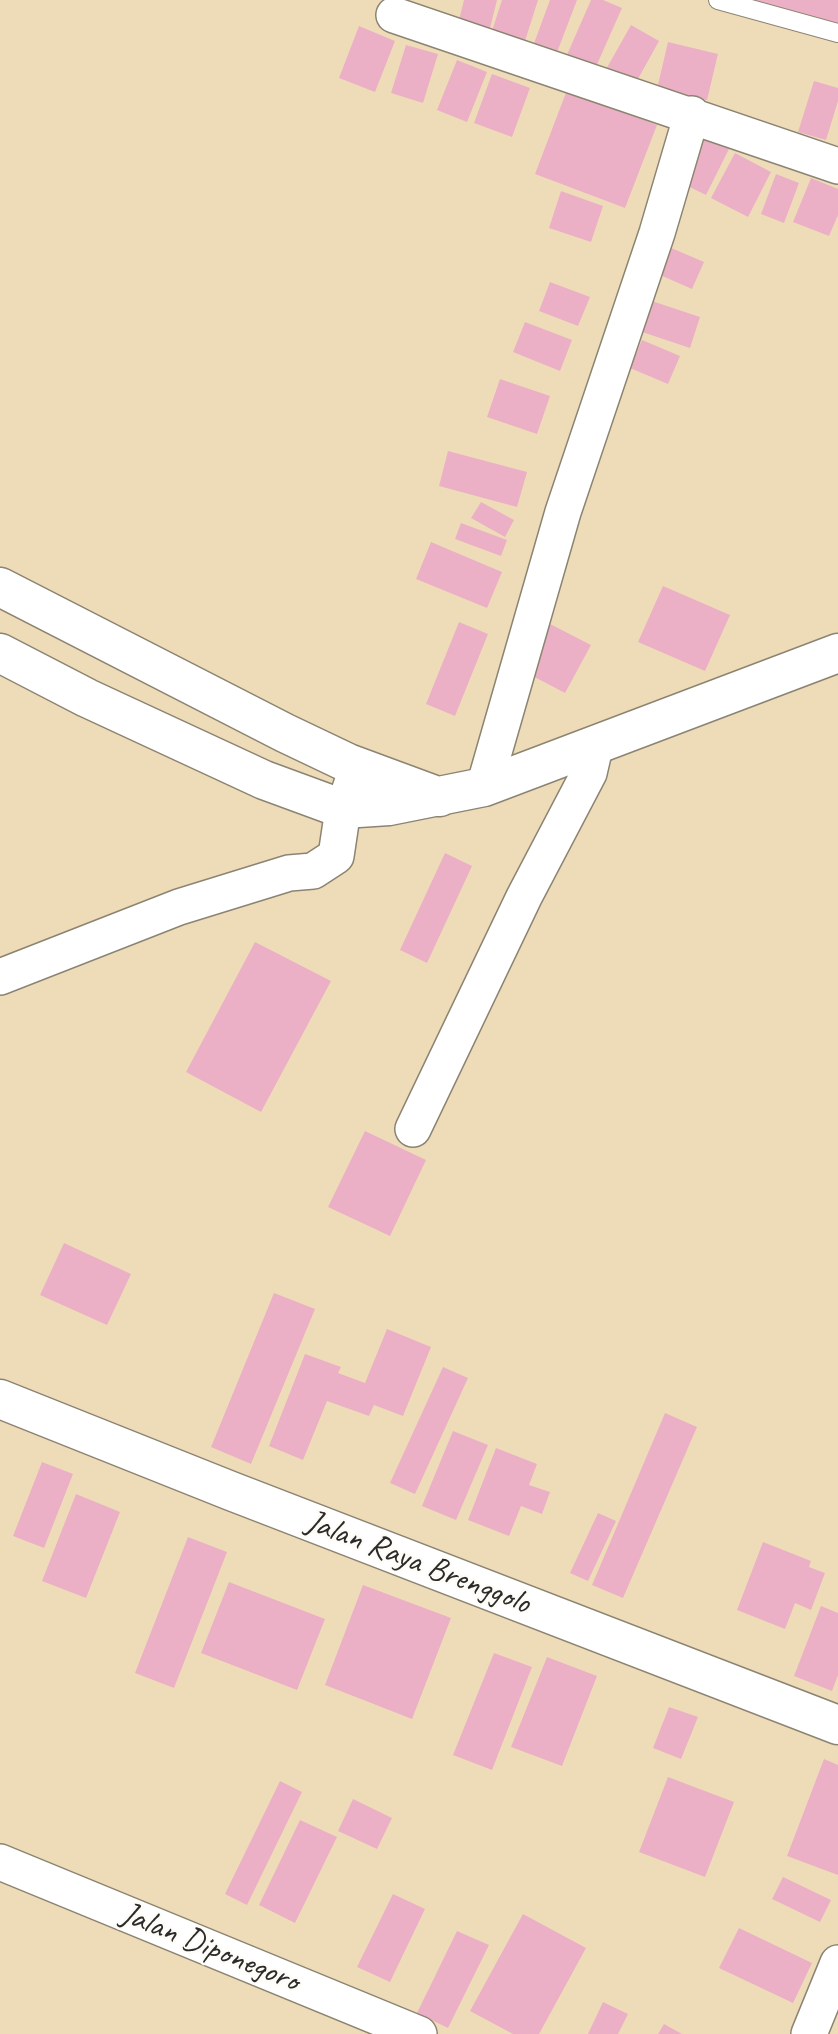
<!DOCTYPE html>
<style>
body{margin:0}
canvas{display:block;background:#eedcb9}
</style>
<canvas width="838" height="2034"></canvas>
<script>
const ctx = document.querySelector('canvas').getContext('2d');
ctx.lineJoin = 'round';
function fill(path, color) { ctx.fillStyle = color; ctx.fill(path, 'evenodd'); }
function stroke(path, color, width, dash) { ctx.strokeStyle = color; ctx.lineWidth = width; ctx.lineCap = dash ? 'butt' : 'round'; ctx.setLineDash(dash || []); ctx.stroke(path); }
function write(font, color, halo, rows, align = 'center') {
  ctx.font = font + ' Caveat,sans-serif'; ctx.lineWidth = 5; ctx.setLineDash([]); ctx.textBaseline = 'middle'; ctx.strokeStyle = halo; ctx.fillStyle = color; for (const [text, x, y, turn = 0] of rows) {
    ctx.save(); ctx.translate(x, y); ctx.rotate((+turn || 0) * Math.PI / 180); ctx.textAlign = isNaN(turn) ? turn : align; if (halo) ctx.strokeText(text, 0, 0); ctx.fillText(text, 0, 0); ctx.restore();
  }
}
fill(new Path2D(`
 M464,0H497L490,28L459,20Z
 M502,0H538L525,41L492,31Z
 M550,0H577L556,55L533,46Z
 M591,0H603L622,8L595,69L566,57Z
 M753,0H838V26L753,1Z
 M631,25L659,41L633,88L604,73Z
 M359,26L395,41L375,92L339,78Z
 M668,42L718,54L707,100L657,89Z
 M406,45L438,54L423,103L391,93Z
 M457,60L487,72L467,122L437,110Z
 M492,74L530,88L512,137L474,123Z
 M814,81L838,88V101L826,140L798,132Z
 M567,90L657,125L625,208L535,174Z
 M702,133L730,147L706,195L677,181Z
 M735,153L771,172L748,217L711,198Z
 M776,174L799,183L784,223L761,214Z
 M811,178L838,189V215L829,236L793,222Z
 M561,191L603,206L591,242L549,228Z
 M662,244L704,262L692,289L651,271Z
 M550,282L590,297L578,326L539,311Z
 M652,301L700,317L690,348L642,332Z
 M525,322L572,340L560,371L513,352Z
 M642,340L680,356L668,384L630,368Z
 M500,379L550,396L537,434L487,417Z
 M448,451L527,472L517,507L439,486Z
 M481,502L514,520L505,537L471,518Z
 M461,523L507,540L501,556L455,539Z
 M431,542L502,572L487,608L416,579Z
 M663,586L730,615L705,671L638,642Z
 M459,622L488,634L455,716L426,704Z
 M550,624L591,645L565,693L525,672Z
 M445,853L472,866L427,963L400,950Z
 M255,942L331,981L261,1112L186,1072Z
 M365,1131L426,1160L390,1236L328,1207Z
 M64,1243L131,1274L107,1325L40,1295Z
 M274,1293L315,1309L251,1464L211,1447Z
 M387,1329L431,1347L403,1416L374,1405L369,1416L327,1401L303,1460L269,1446L305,1354L341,1367L338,1373L365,1383Z
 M443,1367L468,1378L415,1494L390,1483Z
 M665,1413L697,1427L623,1598L592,1585Z
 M453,1431L488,1445L456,1520L422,1506Z
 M496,1448L537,1464L529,1485L550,1492L542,1514L521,1506L509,1536L468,1520Z
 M42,1462L73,1474L44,1548L13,1536Z
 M76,1494L120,1512L86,1598L42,1581Z
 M598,1513L616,1521L588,1581L570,1573Z
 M188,1537L227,1552L174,1688L135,1673Z
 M763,1542L811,1561L809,1567L825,1573L811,1610L795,1603L785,1629L737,1610Z
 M229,1582L325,1619L297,1690L201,1653Z
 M363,1585L451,1618L412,1719L325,1685Z
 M821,1606L838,1613V1675L832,1691L794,1676Z
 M494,1653L532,1667L492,1770L453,1755Z
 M547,1657L597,1676L562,1766L511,1747Z
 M669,1707L698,1717L681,1759L653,1748Z
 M824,1759L838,1765V1875L787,1856Z
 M668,1777L734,1802L705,1877L639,1852Z
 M280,1781L302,1792L247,1905L225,1894Z
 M353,1799L392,1818L377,1849L338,1831Z
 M300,1820L337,1837L295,1923L259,1905Z
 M783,1877L831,1900L820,1922L772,1899Z
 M393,1894L425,1909L390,1982L357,1967Z
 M523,1914L586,1948L539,2034H513L470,2011Z
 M739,1928L812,1963L793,2003L719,1968Z
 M457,1931L489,1945L448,2028L417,2013Z
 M603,2002L628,2014L618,2034H588Z
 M664,2024L682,2034H658Z`), '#ebb0c5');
const service = new Path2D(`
 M718,0L838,33`);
const minor = new Path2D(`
 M394,15L838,166
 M484,787L563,512L657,233L692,114
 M0,977L179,907L289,873L313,871L336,856L343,809L358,766
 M413,1129L524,897L589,773L595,747
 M0,1862L419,2034
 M809,2034L838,1963`);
const secondary = new Path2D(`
 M0,1399L231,1491L838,1725`);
const primary = new Path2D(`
 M0,587L285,733L348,763L440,797
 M0,653L87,698L264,780L343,809L389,806L484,787L838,653`);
stroke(service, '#8c8472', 20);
stroke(minor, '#8c8472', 38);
stroke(secondary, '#8c8472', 41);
stroke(primary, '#8c8472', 41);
stroke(service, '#fff', 18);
stroke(minor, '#fff', 35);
stroke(secondary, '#fff', 38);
stroke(primary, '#fff', 38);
write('33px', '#2b2b2b', '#fdfcf7', [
 ["Jalan Raya Brenggolo",418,1563,21],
 ["Jalan Diponegoro",210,1948,22]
]);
</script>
